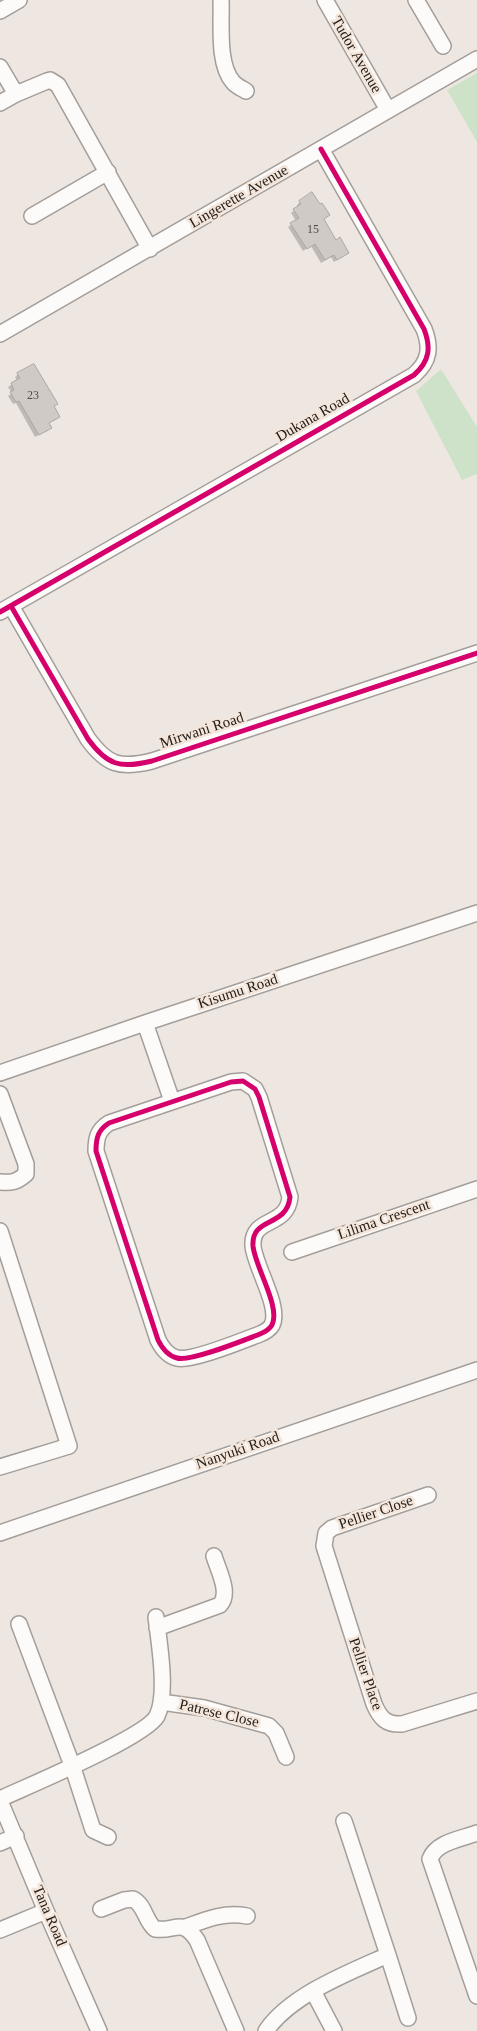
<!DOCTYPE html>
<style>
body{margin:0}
canvas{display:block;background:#eee7e1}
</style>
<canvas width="477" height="2031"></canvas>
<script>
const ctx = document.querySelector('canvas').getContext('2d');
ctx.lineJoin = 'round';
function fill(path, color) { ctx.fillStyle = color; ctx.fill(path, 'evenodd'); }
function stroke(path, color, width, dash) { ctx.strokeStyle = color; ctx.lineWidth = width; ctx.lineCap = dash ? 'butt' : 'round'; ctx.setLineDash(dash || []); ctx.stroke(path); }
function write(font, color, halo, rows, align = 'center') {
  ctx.font = font + ' Georgia,serif'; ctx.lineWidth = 5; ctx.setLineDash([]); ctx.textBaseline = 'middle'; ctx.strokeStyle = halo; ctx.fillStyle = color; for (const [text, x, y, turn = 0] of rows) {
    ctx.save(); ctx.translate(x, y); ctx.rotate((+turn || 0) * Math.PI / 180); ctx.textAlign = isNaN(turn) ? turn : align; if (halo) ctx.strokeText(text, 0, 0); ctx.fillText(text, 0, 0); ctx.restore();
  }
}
fill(new Path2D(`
 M477,73V142L447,90Z
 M441,369L477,427V474L462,480L416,391Z`), '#cee2ca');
fill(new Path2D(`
 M300,202L328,215L323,220L345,255L334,262L331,257L321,263L311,246L303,251L288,227L296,221L291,213L298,207L297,205Z
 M18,374L57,404L53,407L59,417L48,424L50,428L47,431L35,437L16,403L13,404L8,396L12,393L8,387L17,381L15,377Z`), '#0003');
const building = new Path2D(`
 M312,192L320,204L322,203L330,215L324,219L336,240L340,237L349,253L337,260L334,255L325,260L315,244L307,249L290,223L299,218L293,209L301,204L299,201Z
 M34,364L58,404L54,406L60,417L49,423L52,428L39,435L19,401L16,402L10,392L14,390L11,383L20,378L17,373Z`);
fill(building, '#d0cac6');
stroke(building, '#ada7a2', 1);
const minor = new Path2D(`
 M221,0C222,23 217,64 233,82C236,86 241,88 246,91
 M325,0L388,110
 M416,0L443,46
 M0,11L19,0
 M0,67L16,94
 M0,103L16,94L47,81L50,80L58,85L150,249
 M32,216L108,172
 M0,334L477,59
 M11,606L88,739C107,765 120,769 152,761L477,653
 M0,612L414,375C430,361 431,347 424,329L321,149
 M145,1023L172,1101
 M0,1073L145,1023L477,913
 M243,1081L255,1089L259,1097L290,1197C287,1228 251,1216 253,1246C255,1267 281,1307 272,1325C269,1330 265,1332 260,1334C244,1340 191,1362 177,1358C168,1356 162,1348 158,1340L96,1151C96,1138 98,1130 109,1123L231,1082Z
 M0,1094L26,1164V1174C17,1182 12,1183 0,1182
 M0,1231L69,1446L0,1467
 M292,1252L477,1189
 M428,1495L332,1528L326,1533L324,1546L374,1704C380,1718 386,1725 402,1724L477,1701
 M0,1533L477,1370
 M19,1624L72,1765L93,1830L108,1837
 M157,1628L220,1605C231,1593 218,1570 214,1556
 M161,1702L204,1708L269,1726L276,1733L286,1757
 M0,1799C28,1786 146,1737 157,1716C168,1694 159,1642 156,1617
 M0,1801L46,1911L99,2031
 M477,1833C461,1839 436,1842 430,1859L477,1996
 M0,1843L16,1836
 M101,1909L124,1900L133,1899C145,1905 145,1921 155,1929C176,1932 181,1917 197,1940L236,2031
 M186,1927C207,1919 224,1912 247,1916
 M0,1930L46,1911
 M388,1955L408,2018
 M313,1991L334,2031
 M266,2031C290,1995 350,1972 388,1955L344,1821`);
stroke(minor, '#a49e9a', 18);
stroke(minor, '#fcfbfa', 15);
stroke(new Path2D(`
 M11,606L88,739C107,765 120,769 152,761L477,653
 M0,612L414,375C430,361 431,347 424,329L321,149
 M243,1081L255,1089L259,1097L290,1197C287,1228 251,1216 253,1246C255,1267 281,1307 272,1325C269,1330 265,1332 260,1334C244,1340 191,1362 177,1358C168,1356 162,1348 158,1340L96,1151C96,1138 98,1130 109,1123L231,1082Z`), '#d6006c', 5);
write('12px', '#504a46', null, [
 ["15",313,230],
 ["23",33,396]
]);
write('15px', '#25201c', '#f4e6db', [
 ["Tudor Avenue",356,55,60],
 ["Lingerette Avenue",239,197,-30],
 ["Dukana Road",313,418,-30],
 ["Mirwani Road",202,731,-18],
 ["Kisumu Road",238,992,-18],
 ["Lilima Crescent",384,1220,-19],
 ["Nanyuki Road",238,1451,-19],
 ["Pellier Close",376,1513,-19],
 ["Pellier Place",365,1674,71],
 ["Patrese Close",219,1714,13],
 ["Tana Road",49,1916,67]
]);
</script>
